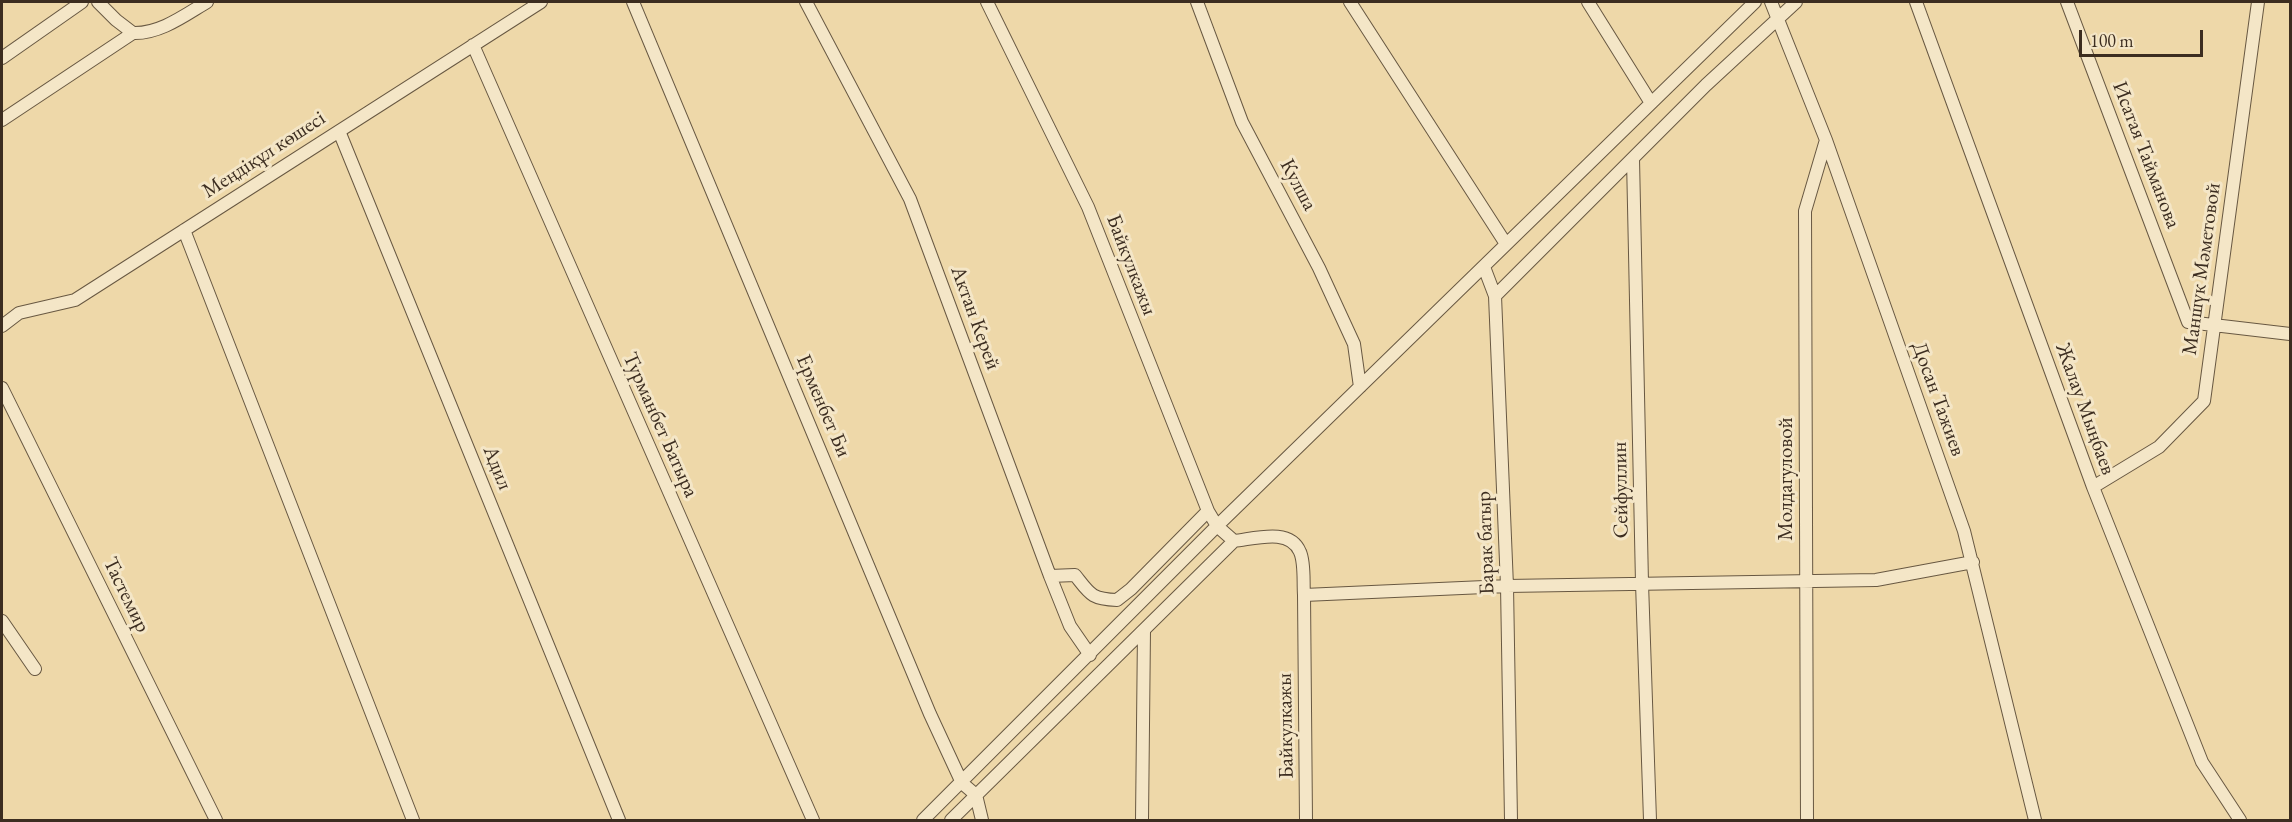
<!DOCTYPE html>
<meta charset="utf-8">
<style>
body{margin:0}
#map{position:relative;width:2292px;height:822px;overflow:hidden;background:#eed8a9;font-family:"EB Garamond",serif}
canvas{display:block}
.frame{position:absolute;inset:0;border:3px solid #3c2d20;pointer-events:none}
.scale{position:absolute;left:2079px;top:30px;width:124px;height:27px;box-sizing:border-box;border:3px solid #3c2d20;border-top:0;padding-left:8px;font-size:18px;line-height:21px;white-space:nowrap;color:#3c2d20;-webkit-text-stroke:4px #f4e6c7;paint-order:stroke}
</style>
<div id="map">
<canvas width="2292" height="822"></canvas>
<div class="frame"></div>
<div class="scale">100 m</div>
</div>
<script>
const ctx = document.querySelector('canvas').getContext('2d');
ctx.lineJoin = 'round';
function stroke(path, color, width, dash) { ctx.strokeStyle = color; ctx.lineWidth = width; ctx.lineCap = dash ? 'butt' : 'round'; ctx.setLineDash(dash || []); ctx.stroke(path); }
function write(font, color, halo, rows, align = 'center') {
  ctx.font = font + ' "EB Garamond",serif'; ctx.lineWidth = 6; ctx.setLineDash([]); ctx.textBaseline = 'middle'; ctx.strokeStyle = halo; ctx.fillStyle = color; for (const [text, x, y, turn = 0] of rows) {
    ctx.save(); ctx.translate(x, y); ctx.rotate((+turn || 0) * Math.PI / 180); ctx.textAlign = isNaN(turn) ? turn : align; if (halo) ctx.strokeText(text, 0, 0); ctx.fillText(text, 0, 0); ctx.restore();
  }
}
const minor = new Path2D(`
 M98,2L116,20L133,33
 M633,2L930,714L962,783L976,795L982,820
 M806,2L910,199L1050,576L1070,626L1090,655
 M987,2L1088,207L1208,511L1217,526L1234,541
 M1197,2L1242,122L1319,268L1354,344L1360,387
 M1350,2L1506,244
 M1588,2L1651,103
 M1771,2L1826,140L1964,531L2035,820
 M1916,2L2093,487L2202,762L2240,820
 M2067,2L2188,322L2290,334
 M473,45L813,820
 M2,58L82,2
 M2,120L133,33C160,34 185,15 207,2
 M339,131L619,820
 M1633,159L1642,583L1650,820
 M184,230L413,820
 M1484,267L1495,296L1507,586L1511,820
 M1495,296L1706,85L1796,2
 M2,326L19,313L75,300L541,2
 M2,388L216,820
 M2093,487L2159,447L2204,401L2258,2
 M1050,576L1075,575C1090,594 1091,599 1117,600L1131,589L1208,511
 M1304,595L1507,586L1876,580L1973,562
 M2,621L35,669
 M923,820L1217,526L1755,2
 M951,820L1234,541C1254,539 1290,527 1300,552C1305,563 1303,582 1304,595L1306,820
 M1142,820L1144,630
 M1807,820L1805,211L1826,140`);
stroke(minor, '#685842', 14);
stroke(minor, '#f4e6c7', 12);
write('21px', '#3c2d20', '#f4e6c7', [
 ["Меңдіқұл көшесі",264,155,-33],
 ["Исатая Тайманова",2146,155,69],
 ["Кулша",1298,185,62],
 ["Байкулкажы",1131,265,69],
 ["Маншүк Мәметовой",2202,269,-82],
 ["Актан Керей",975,318,70],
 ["Досан Тажиев",1938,399,70],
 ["Ерменбет Би",823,406,67],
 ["Жалау Мыңбаев",2085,409,70],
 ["Турманбет Батыра",660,425,66],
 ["Адил",497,468,68],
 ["Молдагуловой",1786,479,-90],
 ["Сейфуллин",1621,490,-91],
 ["Барак батыр",1486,543,-92],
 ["Тастемир",126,595,64],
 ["Байкулкажы",1286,726,-91]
]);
</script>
